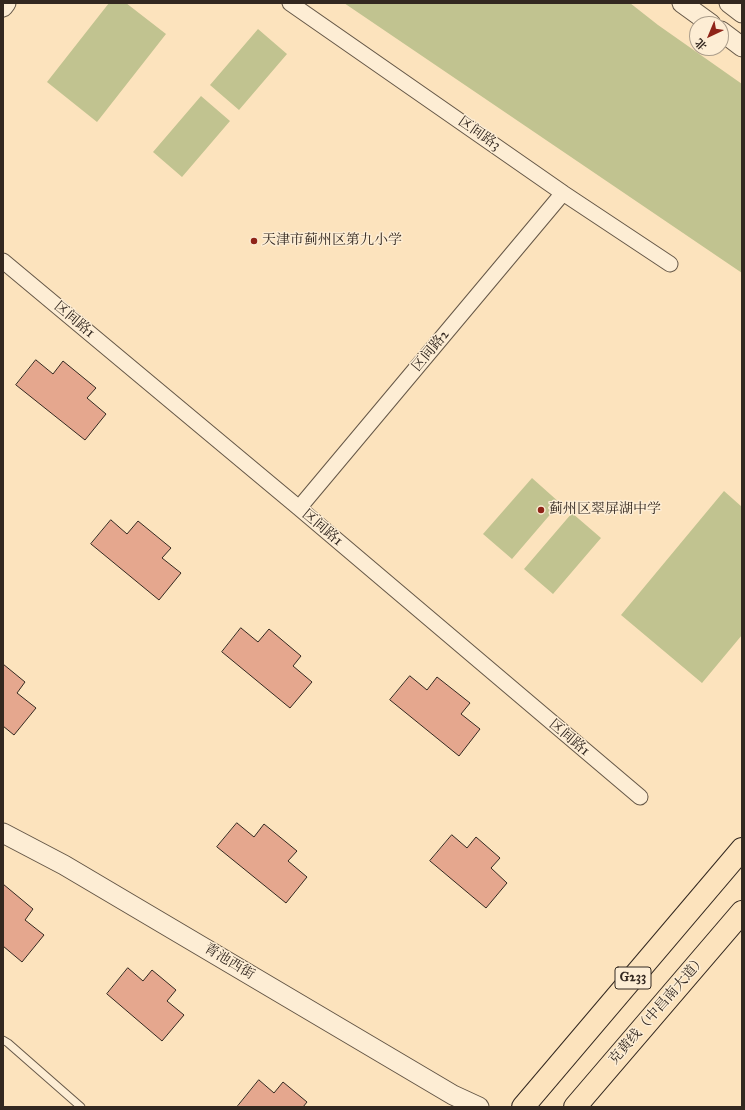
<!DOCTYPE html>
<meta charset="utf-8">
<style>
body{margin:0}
#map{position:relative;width:745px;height:1110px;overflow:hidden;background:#fce3bd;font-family:"IM FELL Great Primer","Noto Serif SC",serif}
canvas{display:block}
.frame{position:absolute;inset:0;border:4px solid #332820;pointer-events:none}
.north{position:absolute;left:689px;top:16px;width:40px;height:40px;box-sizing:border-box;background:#fdedd4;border:1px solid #ac9e8c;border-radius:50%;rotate:224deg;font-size:11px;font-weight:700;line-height:16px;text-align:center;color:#332820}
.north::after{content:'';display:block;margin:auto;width:14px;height:18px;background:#8f2418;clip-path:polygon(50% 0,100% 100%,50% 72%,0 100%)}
</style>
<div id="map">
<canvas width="745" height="1110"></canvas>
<div class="frame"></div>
<div class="north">北</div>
</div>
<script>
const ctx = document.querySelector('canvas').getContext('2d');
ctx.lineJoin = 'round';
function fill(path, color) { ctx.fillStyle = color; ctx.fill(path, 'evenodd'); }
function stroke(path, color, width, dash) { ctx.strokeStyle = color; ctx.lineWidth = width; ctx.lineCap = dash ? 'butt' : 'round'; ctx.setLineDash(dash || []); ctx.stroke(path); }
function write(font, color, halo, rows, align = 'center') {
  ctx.font = font + ' "IM FELL Great Primer","Noto Serif SC",serif'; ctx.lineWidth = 3; ctx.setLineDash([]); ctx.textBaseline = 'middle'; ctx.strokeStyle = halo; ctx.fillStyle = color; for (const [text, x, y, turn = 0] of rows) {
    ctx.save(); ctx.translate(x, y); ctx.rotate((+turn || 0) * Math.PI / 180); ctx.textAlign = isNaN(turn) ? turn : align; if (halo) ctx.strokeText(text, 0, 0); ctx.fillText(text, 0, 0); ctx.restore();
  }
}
fill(new Path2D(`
 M109,3H126L166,34L97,122L47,82Z
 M344,3H630L658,25L742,84V273Z
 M258,29L287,54L239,110L210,85Z
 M201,96L230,121L182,177L153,152Z
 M532,478L560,503L512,559L483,534Z
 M724,491L742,507V635L702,683L621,615Z
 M572,513L601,538L553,594L524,569Z`), '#c1c390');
const building = new Path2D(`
 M36,360L53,374L63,361L96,388L87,398L106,414L85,440L16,385Z
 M111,520L127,534L138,521L171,548L162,558L181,573L159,600L91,544Z
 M241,628L258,642L269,629L301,656L293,666L312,682L290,708L222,652Z
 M3,664L25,682L17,693L36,708L14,735L3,726Z
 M410,676L427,690L437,677L470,703L461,714L480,729L459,756L390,700Z
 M237,823L254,837L264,824L297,851L288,861L307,877L286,903L217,847Z
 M452,835L467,848L476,837L500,858L491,868L507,883L486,908L430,861Z
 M3,884L33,909L25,920L44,935L22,962L3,946Z
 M128,968L143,981L152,970L176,990L167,1001L184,1015L162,1041L107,994Z
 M259,1080L274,1093L283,1082L307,1102L303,1107H239L238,1106Z`);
fill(building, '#e5a78e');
stroke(building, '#332820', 1);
const service = new Path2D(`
 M3,1040L8,1043L81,1107`);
const minor = new Path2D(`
 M290,3L563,193L670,264
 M3,261L299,508L640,797
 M299,508L563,193`);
const tertiary = new Path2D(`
 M682,3L711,24
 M729,3L742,13
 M3,7L6,3
 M721,31L742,47
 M3,833L64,865L453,1095L479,1107`);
const trunk = new Path2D(`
 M523,1107L742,849
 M575,1107L742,912`);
stroke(service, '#655747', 9);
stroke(minor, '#655747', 17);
stroke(tertiary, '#655747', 21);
stroke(trunk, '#332820', 24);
stroke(service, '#fdedd4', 7);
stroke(minor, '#fdedd4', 15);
stroke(tertiary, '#fdedd4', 19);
stroke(trunk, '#fce3bd', 22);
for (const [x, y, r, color] of [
 [254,241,4,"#8f2418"],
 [541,510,4,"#8f2418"]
]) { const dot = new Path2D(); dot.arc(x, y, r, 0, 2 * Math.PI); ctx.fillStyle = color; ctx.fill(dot); stroke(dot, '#fdedd4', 1.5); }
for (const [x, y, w] of [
 [633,978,36]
]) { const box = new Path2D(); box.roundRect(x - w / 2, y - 11, w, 22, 3); ctx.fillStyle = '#fdedd4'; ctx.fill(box); stroke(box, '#332820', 1); }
write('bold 13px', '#332820', null, [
 ["G233",633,978]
]);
write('14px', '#332820', '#fdedd4', [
 ["区间路3",479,134,35],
 ["区间路1",74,320,40],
 ["区间路2",431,351,-50],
 ["区间路1",322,528,40],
 ["区间路1",569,738,40],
 ["青池西街",229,962,31],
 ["克黄线（中昌南大道）",658,1010,-49]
]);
write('14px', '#332820', '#fdedd4', [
 ["天津市蓟州区第九小学",262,241],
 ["蓟州区翠屏湖中学",549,510]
], 'left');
</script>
